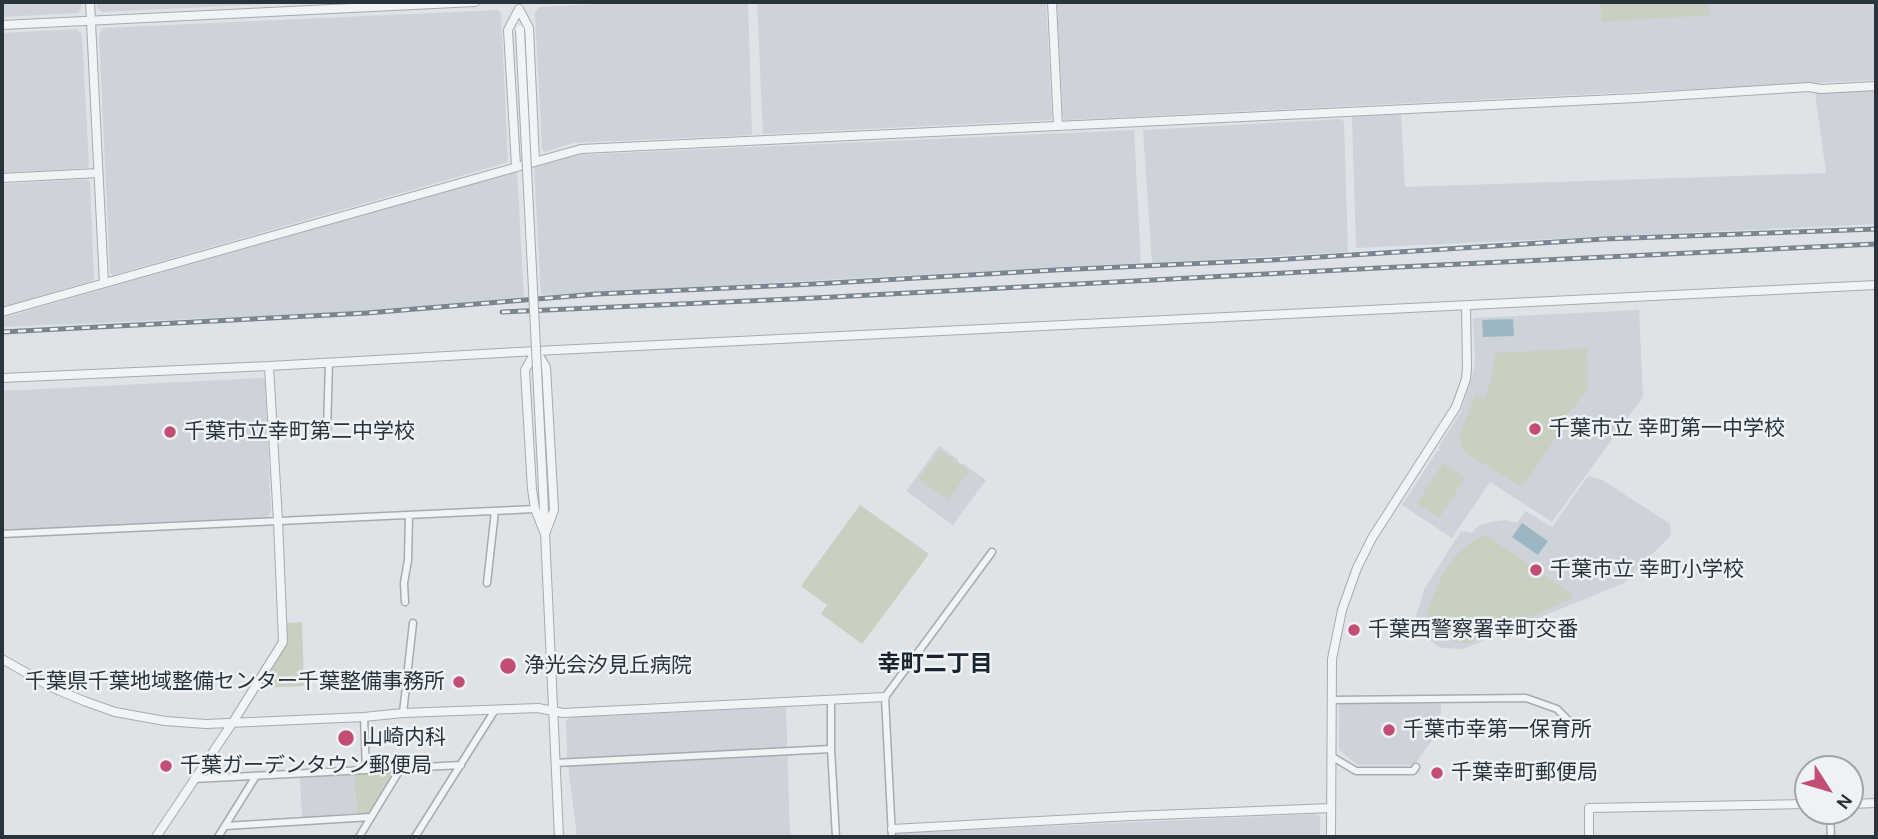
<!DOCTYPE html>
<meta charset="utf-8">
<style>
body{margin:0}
#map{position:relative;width:1878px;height:839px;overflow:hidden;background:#dfe3e7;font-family:Karla,sans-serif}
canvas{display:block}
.frame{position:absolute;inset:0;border:4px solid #29333c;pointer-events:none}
.north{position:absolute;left:1794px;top:755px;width:70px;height:70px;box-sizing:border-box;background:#eef2f5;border:2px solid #9fa6ab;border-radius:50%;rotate:127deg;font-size:19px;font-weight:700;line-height:28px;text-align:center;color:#29333c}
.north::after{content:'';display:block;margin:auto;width:24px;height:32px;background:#c24e73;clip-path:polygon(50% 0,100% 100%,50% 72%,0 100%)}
</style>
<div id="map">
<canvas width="1878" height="839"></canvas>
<div class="frame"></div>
<div class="north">N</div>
</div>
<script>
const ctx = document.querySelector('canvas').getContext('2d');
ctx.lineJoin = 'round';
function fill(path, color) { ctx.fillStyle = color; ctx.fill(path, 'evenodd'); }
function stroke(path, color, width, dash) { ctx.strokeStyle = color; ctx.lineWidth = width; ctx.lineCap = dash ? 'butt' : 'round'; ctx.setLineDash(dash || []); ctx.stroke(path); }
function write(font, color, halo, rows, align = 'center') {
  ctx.font = font + ' Karla,"Noto Sans JP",sans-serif'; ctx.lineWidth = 5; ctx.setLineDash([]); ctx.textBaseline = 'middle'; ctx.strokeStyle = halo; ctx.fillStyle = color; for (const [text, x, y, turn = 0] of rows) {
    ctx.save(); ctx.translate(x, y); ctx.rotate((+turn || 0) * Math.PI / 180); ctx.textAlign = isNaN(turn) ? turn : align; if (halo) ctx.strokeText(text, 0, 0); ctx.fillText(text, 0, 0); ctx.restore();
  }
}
fill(new Path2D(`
 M2,2H81V9L78,13L2,17Z
 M97,2H311L102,12L97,8Z
 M643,2H748L752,135L573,143L545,152L542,150L535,12L539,7Z
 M757,2H1046L1052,118L1050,120L763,134Z
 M1057,2H1876V80L1066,120L1063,118Z
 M498,10L501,13L508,160L506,163L113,275L110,273L99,34L103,28Z
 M77,29L82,34L89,166L87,168L2,173V33Z
 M1876,89V224L1356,248L1352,117L1401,114L1405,187L1826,173L1815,92Z
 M1341,119L1344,122L1348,252L1152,263L1143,130Z
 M1134,130L1141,263L541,295L534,167L574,155Z
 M517,171L524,297L379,311L2,327V318Z
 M87,179L90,182L94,278L92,281L2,307V184Z
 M1639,310L1643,397L1552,522L1490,482L1452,538L1402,505L1437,451L1441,450L1438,448L1461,411L1473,374L1475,361L1473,318Z
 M262,378L265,380L271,513L268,517L2,530V391Z
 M939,446L959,460L958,462L961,464L963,463L986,480L953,525L906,491Z
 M1588,476L1604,481L1670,524L1671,535L1624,583L1463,649L1441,648L1415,630L1414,623L1424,590L1461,531L1472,533L1478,526L1490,522L1505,520L1517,523L1525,511L1552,527Z
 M1341,702L1441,704L1440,726L1436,735L1414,765H1358L1339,750V706Z
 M786,707L790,837H577L567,757L566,721L570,717Z
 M354,774L357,813L302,817L300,778Z
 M1316,814L1320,817V837L896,836L897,833Z`), '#cdd3d8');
fill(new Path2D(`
 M1601,2H1709L1710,15L1602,22Z
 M1587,348L1588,388L1556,431L1557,436L1522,487L1464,452L1459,436L1475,395L1485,398L1492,378L1495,353Z
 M940,450L969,471L948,500L919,479Z
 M1443,463L1465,478L1439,518L1417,503Z
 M860,505L929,554L862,644L821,614L827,605L801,586Z
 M1486,535L1572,594L1573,598L1468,644L1449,640L1424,626C1435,588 1446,551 1486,535Z
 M302,622L304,686L258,688L286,643V623Z
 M390,772L393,777L369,813H357L354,774Z`), '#c7d0c1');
fill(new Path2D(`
 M1513,319L1514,336L1483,337L1482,320Z
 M1522,523L1548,541L1538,555L1512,537Z`), '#9db6c4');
const minor = new Path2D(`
 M327,430L329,363
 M2,534L535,509
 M487,583L495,511
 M405,602L404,583L408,560L409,515
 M831,700V749L836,837
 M1332,700L1526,698L1557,709L1575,727
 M403,713L413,623
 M364,717L366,770
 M1331,756L1356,771H1413L1416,767
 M555,763L831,749
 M194,779L461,765
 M1830,811L1831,837
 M225,826L371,817
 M218,837L256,776
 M359,837L401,768
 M415,837L495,710
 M892,837L885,697L992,552`);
const tertiary = new Path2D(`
 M90,2L104,283
 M1052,2L1058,126
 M519,9L529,28L535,161
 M2,25L475,2
 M516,166L508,30L519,9
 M2,178L98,173
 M2,312L581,149L1636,98L1809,87L1821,89L1876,86
 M536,351L546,367L554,510L545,534L535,509L532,489L525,370Z
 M2,378L269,366L536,351L1876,285
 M543,489L559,837
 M2,659L53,688L84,701L115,712L165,721L206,724L364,717L403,713L538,708L563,713L885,697
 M1850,804L1876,803
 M892,829L1131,816L1331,808
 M156,837L233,722L283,642L278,521L269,366
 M1331,837L1332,659L1342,610L1357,568L1372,538L1456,407L1466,379L1467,368L1466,306
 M1589,837V808L1808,804`);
stroke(minor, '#a5abb0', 9);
stroke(tertiary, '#a5abb0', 10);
stroke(minor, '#f1f3f5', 6);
stroke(tertiary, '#f1f3f5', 8);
const rail = new Path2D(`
 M502,312L814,298L1378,268L1876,244
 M2,332L367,313L597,294L814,284L1055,270L1272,260L1604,239L1876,229`);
stroke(rail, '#7a858f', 5);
stroke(rail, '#eef2f5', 2.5, [8]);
const tertiaryBridge = new Path2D(`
 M520,30L543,489`);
stroke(tertiaryBridge, '#a5abb0', 10, []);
stroke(tertiaryBridge, '#f1f3f5', 8);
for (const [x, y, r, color] of [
 [1535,429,7,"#c24e73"],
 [170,432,7,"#c24e73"],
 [1536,570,7,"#c24e73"],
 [1354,630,7,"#c24e73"],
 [508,666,9,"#c24e73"],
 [459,682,7,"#c24e73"],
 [1389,730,7,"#c24e73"],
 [346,738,9,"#c24e73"],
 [166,766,7,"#c24e73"],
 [1437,773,7,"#c24e73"]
]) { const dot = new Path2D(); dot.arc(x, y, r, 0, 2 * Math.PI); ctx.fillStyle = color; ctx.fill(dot); stroke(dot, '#eef2f5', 2.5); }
write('21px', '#29333c', '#eef2f5', [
 ["千葉市立 幸町第一中学校",1549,429],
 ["千葉市立幸町第二中学校",184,432],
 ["千葉市立 幸町小学校",1550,570],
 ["千葉西警察署幸町交番",1368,630],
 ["浄光会汐見丘病院",524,666],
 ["千葉県千葉地域整備センター千葉整備事務所",445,682,"right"],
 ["千葉市幸第一保育所",1403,730],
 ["山崎内科",362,738],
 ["千葉ガーデンタウン郵便局",180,766],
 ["千葉幸町郵便局",1451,773]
], 'left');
write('bold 23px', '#1b242d', '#eef2f5', [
 ["幸町二丁目",935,664]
]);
</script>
